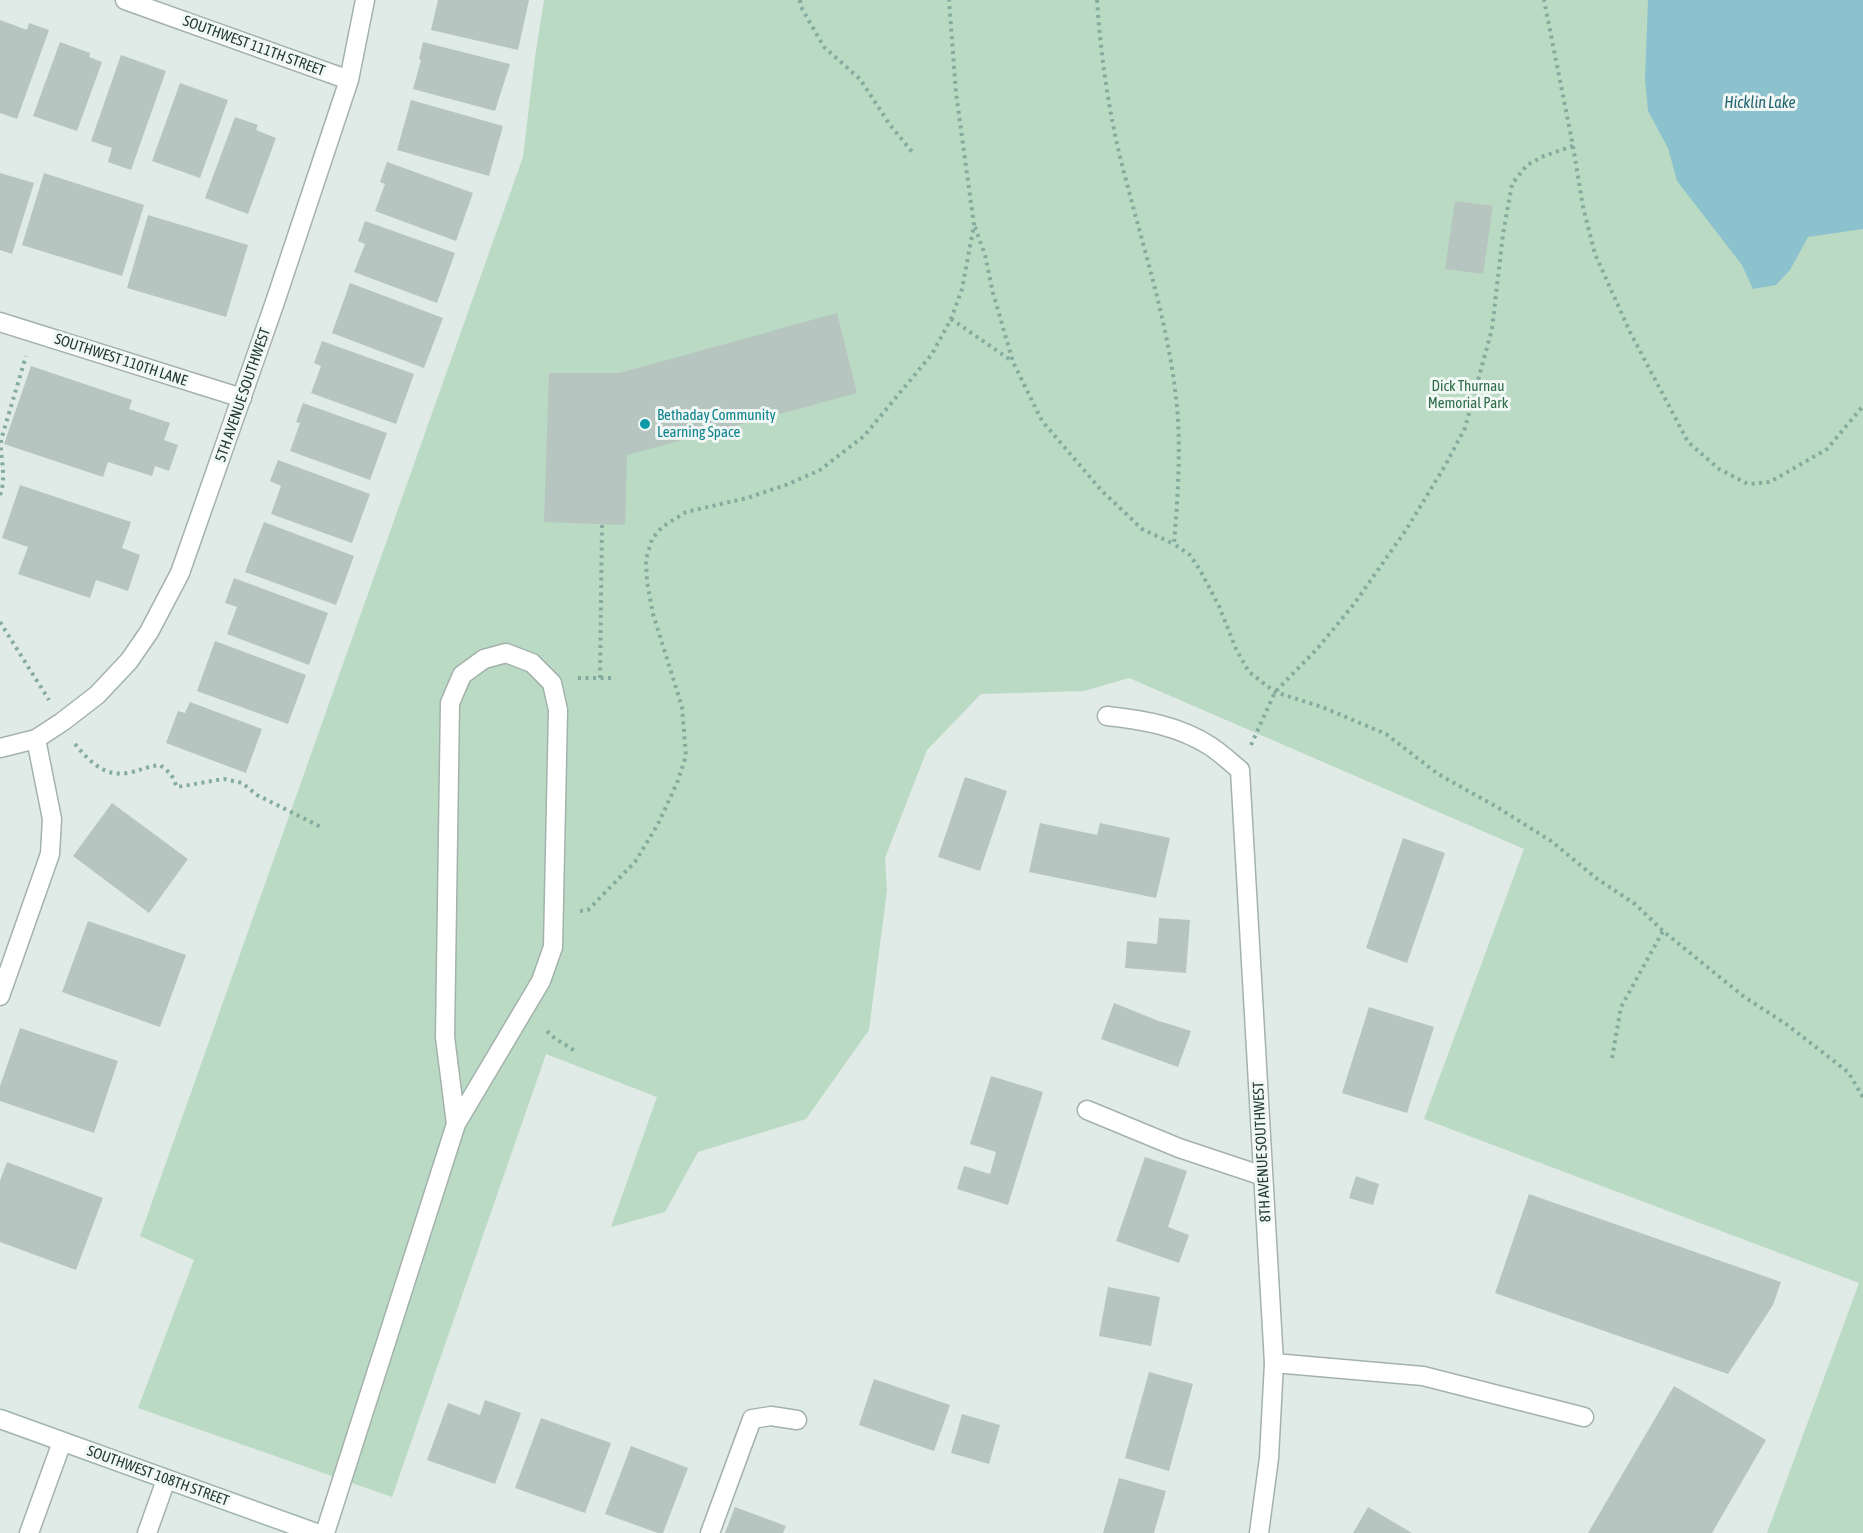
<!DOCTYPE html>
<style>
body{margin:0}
canvas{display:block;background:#e0eae6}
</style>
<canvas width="1863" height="1533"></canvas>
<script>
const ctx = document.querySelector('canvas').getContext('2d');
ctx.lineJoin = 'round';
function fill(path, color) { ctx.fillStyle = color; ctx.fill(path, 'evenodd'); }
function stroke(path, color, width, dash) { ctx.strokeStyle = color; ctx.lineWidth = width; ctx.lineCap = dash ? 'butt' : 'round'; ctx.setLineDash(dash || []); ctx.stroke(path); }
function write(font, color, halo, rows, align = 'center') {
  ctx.font = font + ' "Asap Condensed",sans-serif'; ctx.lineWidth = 6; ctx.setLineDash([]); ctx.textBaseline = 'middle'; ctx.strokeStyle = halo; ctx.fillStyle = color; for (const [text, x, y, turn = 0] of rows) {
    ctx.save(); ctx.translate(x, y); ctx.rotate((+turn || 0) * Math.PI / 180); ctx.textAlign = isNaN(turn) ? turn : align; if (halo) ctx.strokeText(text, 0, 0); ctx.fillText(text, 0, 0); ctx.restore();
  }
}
fill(new Path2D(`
 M544,0H1863V1533H1767L1859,1283L1424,1119L1524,849L1129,678L1084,691L981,694L927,750L885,858L887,890L869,1030L806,1119L698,1152L665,1212L611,1227L657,1097L546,1054L392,1497L138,1408L194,1260L140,1236L523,157L535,57Z`), '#badac3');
fill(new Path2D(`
 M1648,0H1863V229L1808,237L1790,270L1776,285L1753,289L1742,265L1677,181L1668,148L1648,111L1645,79Z`), '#8bc2cd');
fill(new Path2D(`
 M438,0H529L518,50L431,30Z
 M0,20L27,30L29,23L49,30L17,119L0,113Z
 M60,42L90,53L89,57L102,62L77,131L33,116Z
 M423,42L510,64L495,111L413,89L421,60L419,59Z
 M121,55L166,71L131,170L108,162L112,148L91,141Z
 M180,83L228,100L200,178L152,161Z
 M411,100L503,126L489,176L397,150Z
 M235,117L258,125L256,130L276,138L248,214L205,198Z
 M387,162L473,193L456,241L375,211L385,184L380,182Z
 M0,173L34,183L12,254L0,250Z
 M44,173L144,205L122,276L22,245Z
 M1455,201L1493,206L1483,274L1445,269Z
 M148,215L248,245L226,317L127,288Z
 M365,221L455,253L437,303L354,272L365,244L358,241Z
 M350,283L443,318L424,368L332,333Z
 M837,313L857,393L627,455L625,525L544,522L549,373H620Z
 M322,341L414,374L396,424L311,393L321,366L314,363Z
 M31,366L132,400L129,409L170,423L164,440L178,445L169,471L155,466L152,476L108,462L103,477L4,444Z
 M303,403L387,433L370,480L290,451L300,423L296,422Z
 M278,460L370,494L352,543L271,514L281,486L270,481Z
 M20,485L131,522L122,548L140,555L128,591L96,580L90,598L18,574L28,547L2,538Z
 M264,522L354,556L336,605L245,572Z
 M234,578L328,613L309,665L227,634L237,607L225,603Z
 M215,641L306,675L288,724L197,691Z
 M190,702L262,729L246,773L166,743L178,711L185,713Z
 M965,777L1007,791L980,871L938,857Z
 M112,803L188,859L149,913L73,856Z
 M1040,823L1097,835L1100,823L1170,838L1156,898L1029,872Z
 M1403,838L1445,853L1407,963L1366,948Z
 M1159,918L1190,920L1186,973L1125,968L1127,941L1157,944Z
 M88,921L186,955L160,1027L62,992Z
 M1114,1003L1156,1020L1191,1031L1178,1067L1101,1039Z
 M1369,1007L1434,1027L1407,1113L1342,1093Z
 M20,1028L118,1061L94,1133L0,1101V1086Z
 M991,1076L1043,1092L1008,1205L957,1189L964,1166L990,1174L996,1152L970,1144Z
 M1145,1157L1187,1171L1168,1227L1189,1235L1179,1263L1116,1241Z
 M7,1162L103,1198L76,1270L0,1242V1181Z
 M1356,1176L1379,1184L1373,1205L1349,1198Z
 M1529,1194L1781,1282L1773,1305L1728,1374L1495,1293Z
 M1108,1287L1160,1297L1151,1346L1099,1336Z
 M1149,1372L1193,1384L1169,1471L1125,1458Z
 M874,1379L950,1405L934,1451L859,1425Z
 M1674,1386L1766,1440L1712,1533H1588Z
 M485,1400L521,1413L495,1484L427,1460L448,1403L480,1415Z
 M962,1414L1000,1425L989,1464L951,1453Z
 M541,1418L611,1443L585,1513L515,1488Z
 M631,1446L688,1468L663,1533H658L605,1514Z
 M1119,1478L1166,1491L1154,1533H1103Z
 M735,1507L786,1526L783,1533H725Z
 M1368,1507L1412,1533H1353Z`), '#b6c5bf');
const lane = new Path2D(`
 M0,322L242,398
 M0,996L50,854L52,819L36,739
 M1087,1110L1179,1148L1263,1176
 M1274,1363L1423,1376L1584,1417
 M29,1533L62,1442
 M325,1533L456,1124L541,981L553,947L558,710L552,683L532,663L506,653L484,659L462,675L450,703L445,1037L456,1124
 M710,1533L752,1419L771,1416L797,1420`);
const street = new Path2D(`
 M125,0L349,80
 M1107,716C1144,720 1179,726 1210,746C1221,753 1230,762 1240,770L1274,1363L1269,1458L1259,1533
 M0,748L36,739L62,722L97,695L129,661L149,632L180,573L275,302L349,80L365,0
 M147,1533L166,1480`);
const secondary = new Path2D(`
 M0,1419L316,1533`);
stroke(lane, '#a3b2ad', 21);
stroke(street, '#a3b2ad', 21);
stroke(secondary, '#a0b5ae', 21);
stroke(new Path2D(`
 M800,0L801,7L824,47L860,79L890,125L913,153
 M1097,0C1101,60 1110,122 1126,180C1144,250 1166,318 1175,389C1182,440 1178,493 1174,544L1190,555L1200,570L1219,606L1236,649L1249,672L1275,692L1322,707L1386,734L1438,774L1497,807L1551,841L1596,878L1635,904L1663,931L1743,996L1786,1024L1848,1072L1863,1097
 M1573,146L1583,207L1595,254L1630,332L1688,442L1719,469L1748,484L1770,482L1827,449L1863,406
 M975,227L985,255L993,293L1013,362L1042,421L1101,490L1142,529L1174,544
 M951,319L1012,361
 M0,495C7,477 0,459 1,440L26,356
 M0,622L49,700
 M578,678H612
 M600,678L602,523
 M75,744C88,760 104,777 127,773C139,771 148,766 160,765L171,774L177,787L224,779L242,783L257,795L323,828
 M1251,745L1275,692L1317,649L1354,604L1406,530L1446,464L1465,428L1492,329L1503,234L1512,184L1527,165L1544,156L1573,146L1544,0
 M580,911L588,910L635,862L658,824L677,783L686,756L682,707L653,614L647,582L646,559L652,539L662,527L686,512L747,498L786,485L820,470L864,436L932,354L951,319L962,289L974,225L956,93L949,0
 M547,1031C556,1041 566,1044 576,1052
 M1612,1058L1621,1007L1663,931`), '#83ac9f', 4, [3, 4.5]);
stroke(lane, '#fff', 18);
stroke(street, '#fff', 18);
stroke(secondary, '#fff', 18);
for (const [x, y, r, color] of [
 [645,424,6,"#0f9aa8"]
]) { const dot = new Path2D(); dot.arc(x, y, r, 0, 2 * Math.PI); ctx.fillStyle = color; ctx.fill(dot); stroke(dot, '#f1f7f4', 2); }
write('15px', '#223a33', '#f1f7f4', [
 ["SOUTHWEST 111TH STREET",254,46,20],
 ["SOUTHWEST 110TH LANE",121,360,18],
 ["5TH AVENUE SOUTHWEST",243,395,-71],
 ["8TH AVENUE SOUTHWEST",1262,1152,-93],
 ["SOUTHWEST 108TH STREET",158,1476,20]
]);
write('15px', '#2f6e47', '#f1f7f4', [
 ["Dick Thurnau",1468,386],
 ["Memorial Park",1468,403]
]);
write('15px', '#0d838f', '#f1f7f4', [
 ["Bethaday Community",657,415],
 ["Learning Space",657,432]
], 'left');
write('italic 16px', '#206472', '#f1f7f4', [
 ["Hicklin Lake",1760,103]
]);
</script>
